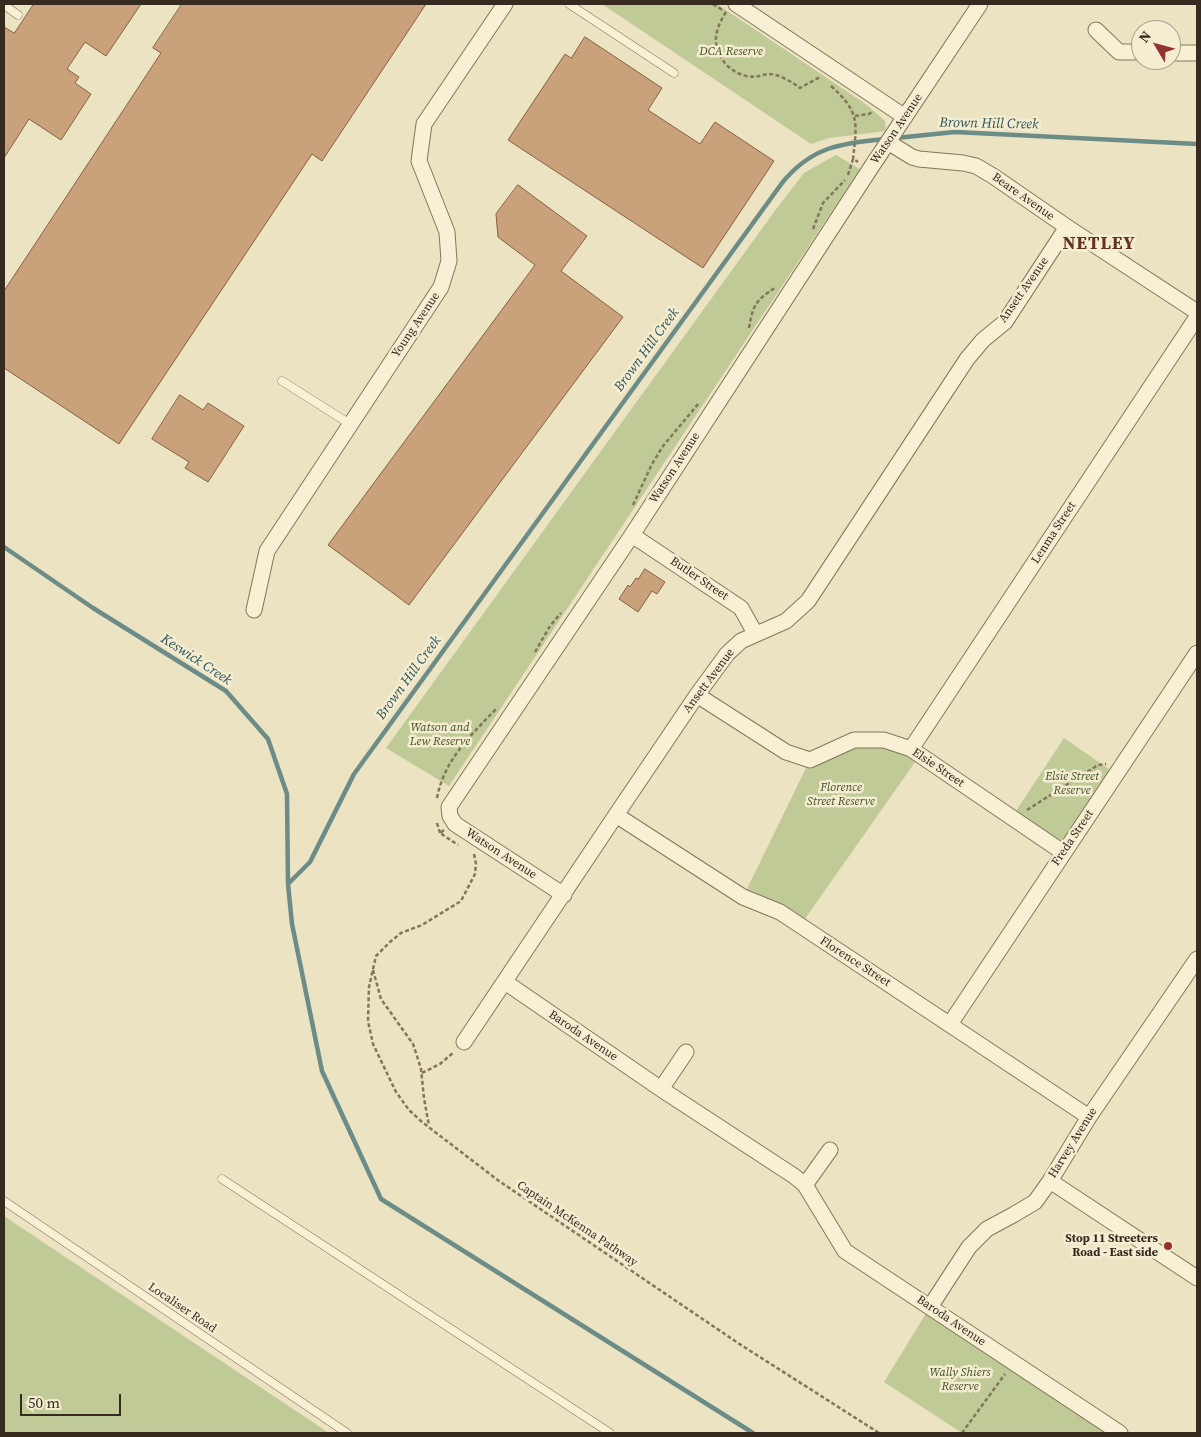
<!DOCTYPE html>
<style>
body{margin:0}
#map{position:relative;width:1201px;height:1437px;overflow:hidden;background:#ece3c2;font-family:"Source Serif 4",serif}
canvas{display:block}
.frame{position:absolute;inset:0;border:5px solid #362b1e;pointer-events:none}
.north{position:absolute;left:1131px;top:20px;width:50px;height:50px;box-sizing:border-box;background:#f4edd2;border:1px solid #a89f8a;border-radius:50%;rotate:307deg;font-size:14px;font-weight:700;line-height:20px;text-align:center;color:#362b1e}
.north::after{content:'';display:block;margin:auto;width:18px;height:22px;background:#92342d;clip-path:polygon(50% 0,100% 100%,50% 72%,0 100%)}
.scale{position:absolute;left:20px;top:1394px;width:101px;height:22px;box-sizing:border-box;border:2px solid #362b1e;border-top:0;padding-left:6px;font-size:15px;line-height:18px;white-space:nowrap;color:#362b1e;-webkit-text-stroke:4px #f4edd2;paint-order:stroke}
</style>
<div id="map">
<canvas width="1201" height="1437"></canvas>
<div class="frame"></div>
<div class="north">N</div>
<div class="scale">50 m</div>
</div>
<script>
const ctx = document.querySelector('canvas').getContext('2d');
ctx.lineJoin = 'round';
function fill(path, color) { ctx.fillStyle = color; ctx.fill(path, 'evenodd'); }
function stroke(path, color, width, dash) { ctx.strokeStyle = color; ctx.lineWidth = width; ctx.lineCap = dash ? 'butt' : 'round'; ctx.setLineDash(dash || []); ctx.stroke(path); }
function write(font, color, halo, rows, align = 'center') {
  ctx.font = font + ' "Source Serif 4",serif'; ctx.lineWidth = 5; ctx.setLineDash([]); ctx.textBaseline = 'middle'; ctx.strokeStyle = halo; ctx.fillStyle = color; for (const [text, x, y, turn = 0] of rows) {
    ctx.save(); ctx.translate(x, y); ctx.rotate((+turn || 0) * Math.PI / 180); ctx.textAlign = isNaN(turn) ? turn : align; if (halo) ctx.strokeText(text, 0, 0); ctx.fillText(text, 0, 0); ctx.restore();
  }
}
fill(new Path2D(`
 M602,4H717L867,105L885,121L886,131L829,138L811,144Z
 M836,155L860,169L449,786L386,748L774,212L804,173Z
 M1064,738L1116,774L1064,853L1012,817Z
 M854,740L920,755L800,926L743,897L810,760Z
 M4,1216L329,1433H4Z
 M930,1307L1120,1433H962L884,1382Z`), '#bfca97');
stroke(new Path2D(`
 M896,138L955,132L1197,144
 M4,547L93,608L226,691L268,739L287,794L288,884L292,924L322,1071L381,1199L753,1433
 M288,884L310,862L354,774L782,183C811,147 841,143 885,139`), '#6c8c87', 4.5);
const building = new Path2D(`
 M34,4H141L106,56L85,42L67,69L79,77L75,83L91,94L61,140L29,119L4,158V27L14,33Z
 M182,4H426L322,161L312,154L119,444L4,368V291L161,53L153,48Z
 M585,37L662,88L648,110L700,144L715,122L774,161L703,268L508,140L565,54L571,58Z
 M518,185L587,236L561,271L623,317L409,605L328,545L535,265L498,237L496,214Z
 M180,395L203,410L208,403L244,426L208,482L185,468L189,462L152,439Z
 M645,569L665,582L657,594L652,591L638,612L619,599L628,585L630,587L636,578L638,579Z`);
fill(building, '#c9a17a');
stroke(building, '#836141', 1);
const lane = new Path2D(`
 M569,4L674,73
 M4,5L18,15
 M282,381L350,424
 M222,1179L610,1433
 M4,1201L347,1433`);
const street = new Path2D(`
 M736,4L905,117
 M1096,30L1119,52H1141
 M1171,53H1197
 M888,142L912,157L919,159L963,163L976,166L993,176L1067,227L1197,312
 M632,535L741,608L755,633
 M254,610L267,551L441,287L449,261L447,232L419,161L424,124L505,4
 M697,695L786,752L810,760L854,740H884L911,749L1064,853
 M911,749L1197,317
 M616,815L743,897L780,912L1089,1117
 M564,895L455,824L450,816L449,807L632,535L870,169L980,4
 M505,982L661,1089L794,1176L805,1185L845,1251L1120,1433
 M950,1024L1197,653
 M464,1042L616,815L697,695L727,654L741,641L786,621L808,601L967,359L983,340L1005,322L1067,227
 M661,1089L686,1052
 M1050,1181L1197,1278
 M805,1185L830,1150
 M930,1307L969,1247L987,1229L1013,1215L1035,1202L1050,1181L1089,1117L1197,959`);
stroke(lane, '#85755a', 9);
stroke(street, '#85755a', 17);
stroke(new Path2D(`
 M713,4L724,11
 M726,12C721,20 717,28 716,37C714,55 729,72 746,76C755,78 761,75 769,74C779,74 792,82 800,88L820,77
 M831,86C860,112 857,123 853,159
 M855,116L869,114L872,112
 M848,175L853,159L858,162
 M813,229L823,203L845,180
 M749,328C753,305 755,301 776,287
 M633,505L652,464L663,446L699,403
 M535,652L550,626L561,613
 M437,798C444,760 471,735 497,708
 M1027,810L1098,765L1106,764
 M437,823L440,833
 M444,830L440,833L458,845
 M474,854L476,864L475,874L461,901L422,925L401,933L390,942L376,956L369,987L368,1021L373,1044L396,1092L409,1110L422,1122L499,1181L738,1343L879,1433
 M373,970L381,999L413,1044L417,1056L421,1069L424,1098L429,1126
 M422,1073L440,1064L454,1052
 M962,1433L1005,1374`), '#85755a', 2.5, [4, 2.5]);
stroke(lane, '#f7f0d5', 8);
stroke(street, '#f7f0d5', 15);
for (const [x, y, r, color] of [
 [1168,1246,5,"#92342d"]
]) { const dot = new Path2D(); dot.arc(x, y, r, 0, 2 * Math.PI); ctx.fillStyle = color; ctx.fill(dot); stroke(dot, '#f4edd2', 2); }
write('italic 12px', '#435125', '#f4edd2', [
 ["DCA Reserve",731,52],
 ["Watson and",440,728],
 ["Lew Reserve",440,742],
 ["Elsie Street",1072,777],
 ["Reserve",1072,791],
 ["Florence",841,788],
 ["Street Reserve",841,802],
 ["Wally Shiers",960,1373],
 ["Reserve",960,1387]
]);
write('12px', '#362b1e', '#f4edd2', [
 ["Watson Avenue",897,129,-56],
 ["Beare Avenue",1023,197,35],
 ["Ansett Avenue",1024,290,-55],
 ["Young Avenue",416,325,-56],
 ["Watson Avenue",675,468,-57],
 ["Lenma Street",1054,533,-57],
 ["Butler Street",699,579,34],
 ["Ansett Avenue",709,681,-53],
 ["Elsie Street",938,768,34],
 ["Freda Street",1073,838,-56],
 ["Watson Avenue",501,854,33],
 ["Florence Street",855,962,33],
 ["Baroda Avenue",583,1036,34],
 ["Harvey Avenue",1073,1143,-58],
 ["Captain McKenna Pathway",577,1224,34],
 ["Localiser Road",182,1308,34],
 ["Baroda Avenue",951,1321,34]
]);
write('bold 12px', '#362b1e', '#f4edd2', [
 ["Stop 11 Streeters",1158,1239],
 ["Road - East side",1158,1253]
], 'right');
write('italic 14px', '#2e5455', '#f4edd2', [
 ["Brown Hill Creek",989,124,1],
 ["Brown Hill Creek",647,350,-54],
 ["Keswick Creek",196,660,33],
 ["Brown Hill Creek",409,678,-54]
]);
ctx.letterSpacing = '1px';
write('bold 18px', '#61321f', '#f4edd2', [
 ["NETLEY",1099,244]
]);
ctx.letterSpacing = '0px';
</script>
